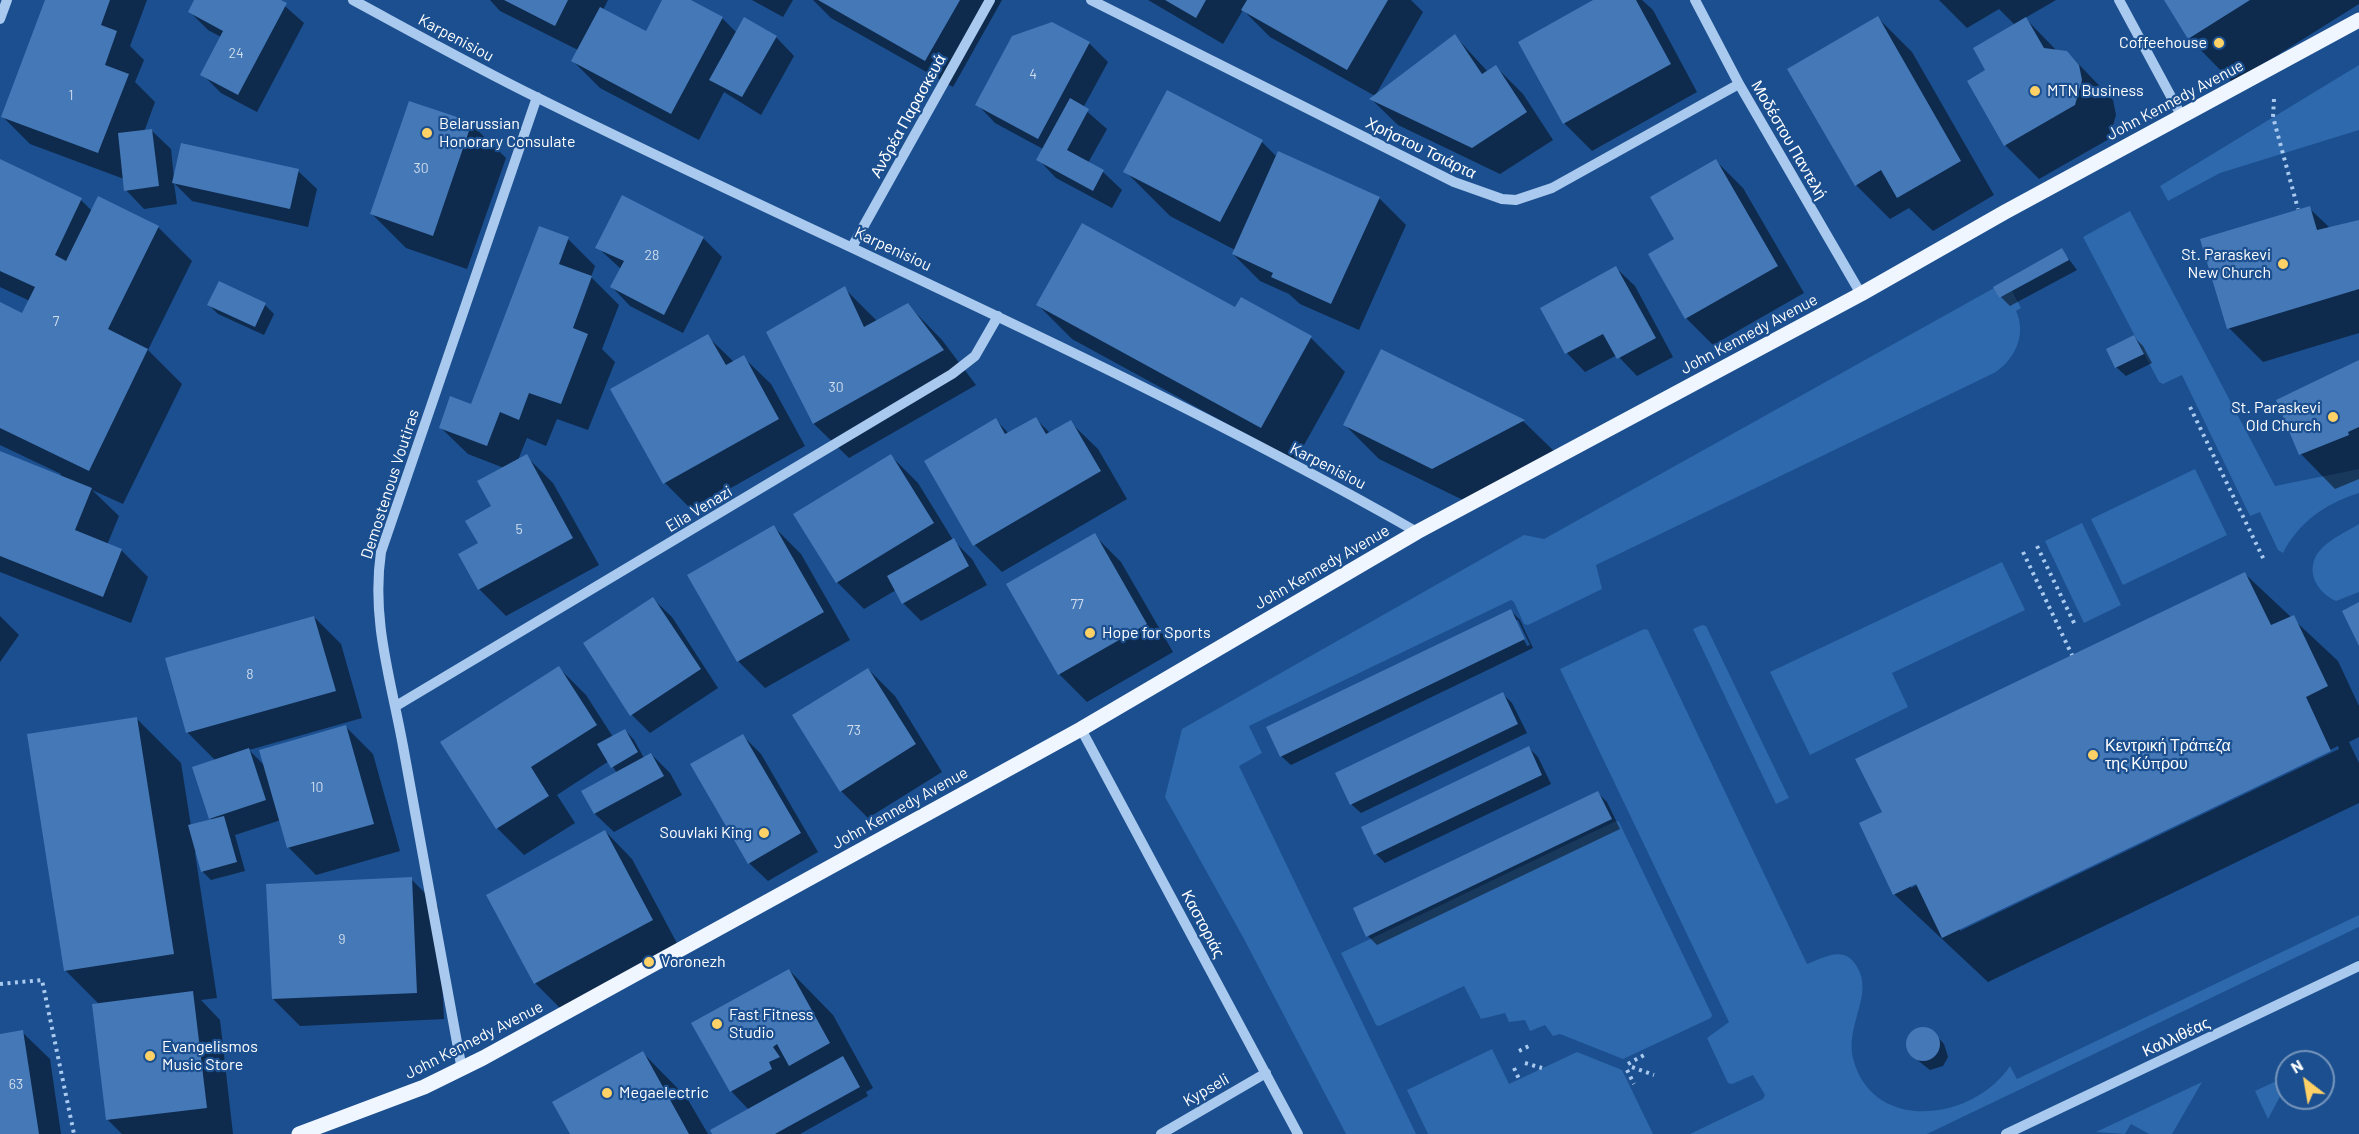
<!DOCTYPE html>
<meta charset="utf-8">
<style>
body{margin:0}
#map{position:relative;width:2359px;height:1134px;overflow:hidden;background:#1b4f8f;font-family:Barlow,sans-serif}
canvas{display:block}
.north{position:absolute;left:2275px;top:1050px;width:60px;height:60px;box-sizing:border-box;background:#1b4f8f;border:2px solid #7695bc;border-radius:50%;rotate:329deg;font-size:16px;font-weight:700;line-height:24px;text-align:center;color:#fff}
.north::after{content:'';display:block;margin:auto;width:21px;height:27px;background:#ffd166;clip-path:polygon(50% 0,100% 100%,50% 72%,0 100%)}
</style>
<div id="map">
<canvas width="2359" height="1134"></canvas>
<div class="north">N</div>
</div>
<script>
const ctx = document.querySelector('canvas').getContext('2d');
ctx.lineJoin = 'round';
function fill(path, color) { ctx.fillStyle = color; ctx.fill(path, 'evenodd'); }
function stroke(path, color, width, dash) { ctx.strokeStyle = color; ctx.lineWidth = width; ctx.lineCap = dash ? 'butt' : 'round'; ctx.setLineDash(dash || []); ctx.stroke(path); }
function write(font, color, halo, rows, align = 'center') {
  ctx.font = font + ' Barlow,sans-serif'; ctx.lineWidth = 4.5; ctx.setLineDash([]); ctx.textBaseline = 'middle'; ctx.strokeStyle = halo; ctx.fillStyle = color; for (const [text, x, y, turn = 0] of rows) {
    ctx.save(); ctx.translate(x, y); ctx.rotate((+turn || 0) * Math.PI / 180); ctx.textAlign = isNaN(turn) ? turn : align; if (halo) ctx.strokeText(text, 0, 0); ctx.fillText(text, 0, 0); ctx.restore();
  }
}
fill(new Path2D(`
 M2359,65V130L2220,173L2168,201L2160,186Z
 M2130,211L2275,486L2359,469V493C2326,503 2298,523 2283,553L2278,550L2260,512L2250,516L2182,375L2163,384L2159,382L2083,237Z
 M1994,288L1999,298L2012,291L2021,308L2016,311C2027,334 2015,360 1994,373L1596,565L1602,589L1528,625L1524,624L1514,602L1511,600L1249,726L1262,753L1239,766L1416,1134H1346L1244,939L1165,797L1182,729L1524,535L1544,539Z
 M2195,469L2227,535L2123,585L2091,519Z
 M2082,523L2121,605L2084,623L2045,541Z
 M2359,524V592L2336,601C2314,591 2303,566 2323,547C2333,538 2347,531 2359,524Z
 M2002,562L2025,610L1892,673L1908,707L1810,755L1770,672Z
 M1702,625L1706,626L1789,798L1776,804L1693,629Z
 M1644,629L1648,630L1807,964C1823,958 1843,945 1856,965C1876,995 1843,1025 1854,1062C1876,1134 1974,1120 2010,1066L2017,1079L2359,915V927L1927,1134H1690L1763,1099L1765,1095L1753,1075L1732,1084L1728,1083L1707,1038L1729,1022L1560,669Z
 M1616,821L1619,822L1712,1015L1711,1018L1623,1059L1560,1034L1553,1036L1545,1025L1530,1031L1525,1020L1509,1022L1505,1013L1481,1019L1464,986L1379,1026L1376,1025L1341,953Z
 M1492,1049L1509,1084L1577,1052L1622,1070L1653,1134H1428L1407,1090Z
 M2287,1076V1093L2283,1091L2268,1119L2255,1091Z
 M2202,1082L2172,1134H2149L2131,1124L2125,1134L2096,1132Z`), '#2e69ad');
fill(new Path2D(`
 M47,0H147L130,46L144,60L135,82L155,102L144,132L152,131L171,149L174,179L298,171L317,189L308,227L192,201L174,183L177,204L144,209L126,190L124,179L30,144L3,117Z
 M195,0H278L304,23L257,112L221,93L202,74L221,37L208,30L189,11Z
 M490,0H608L603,10L647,33L664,0H688L722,18L737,33L776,37L794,56L761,115L724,92L699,140L600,88L573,61L578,50L500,11Z
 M752,0H793L783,17Z
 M813,0H1002L953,87L831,18Z
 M1148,0H1411L1423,12L1375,96L1455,36L1488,72L1496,67L1523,94L1553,140L1500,174L1398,125L1371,99L1375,96L1270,37L1243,10L1223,44Z
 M1596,0H1642L1653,10L1697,92L1592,151L1564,123L1520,42Z
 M1939,0H2056L2025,18L2057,51L2067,52L2113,100L2116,115L2109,139L2039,179L2005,145L1987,71L2015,25L1999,9L1967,28Z
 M2165,0H2359V4L2233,83L2189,38Z
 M1878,18L1912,52L1994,195L1933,231L1909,208L1890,219L1856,185Z
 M1052,23L1090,44L1108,62L1083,108L1107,129L1088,163L1103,172L1122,190L1112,208L1056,178L1038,159L1043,149L995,123L977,104Z
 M471,124L506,158L467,269L406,248L372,214Z
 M1262,142L1277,157L1379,198L1406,225L1359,330L1300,304L1289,294L1260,281L1233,254L1235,250L1170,216L1125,171Z
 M1716,161L1743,188L1804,293L1713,345L1686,318Z
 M0,163L81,200L92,211L158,227L192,261L148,350L182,384L123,504L92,490L119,516L107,545L121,550L148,577L131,623L0,572V453L60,476L61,474L0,445V303L23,315L30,301L0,287Z
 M2309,208L2330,228L2359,221V333L2263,362L2229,328Z
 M703,238L722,257L683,333L630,306L612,287L621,269L597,247Z
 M568,239L595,266L591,277L619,305L602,349L615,362L588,430L557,419L546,446L527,438L518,460L526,456L553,483L599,565L506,616L479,589L480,544L504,468L468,454L440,427L472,406Z
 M2062,250L2077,270L2010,306L2001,297Z
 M1616,268L1635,286L1673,357L1637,376L1617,355L1585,372L1567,353Z
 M844,288L877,321L908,305L942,340L976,385L849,458L814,424L768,333Z
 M209,305H265L274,314L264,335L218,314Z
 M1038,305L1236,309L1311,338L1345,372L1295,461L1072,339Z
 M707,336L734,362L743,357L771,384L805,446L692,510L665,483Z
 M2134,337L2143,346L2152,363L2126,376L2116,367Z
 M1382,351L1524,422L1558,455L1467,502L1379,459L1345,425Z
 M2359,361V479L2335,489L2301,454L2278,401Z
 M1036,419L1051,434L1070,422L1098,449L1127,499L1002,572L975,545L926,462L996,420L1009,434Z
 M891,456L918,483L953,540L972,559L987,585L921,621L903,603L896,590L864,609L837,582Z
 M774,527L801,554L850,640L765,688L738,661Z
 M1094,535L1121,562L1173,652L1087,702L1060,675L1008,584Z
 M2245,574L2338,661L2359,706V737L2349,742L2359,763V803L1988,982L1894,894L1884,813ZM2338,746L2339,749L1960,931V928ZM1923,882L1911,888V884Z
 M653,599L672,617L718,688L650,733L632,715Z
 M1511,611L1520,620L1533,648L1291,765L1281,756ZM1514,620H1518L1530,645L1527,646Z
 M0,616L19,635L0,662Z
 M314,617L341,644L362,718L249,750L266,767L346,727L373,754L400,851L316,875L288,847L281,820L235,835L245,871L211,880L202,871L197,852L195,853L217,998L201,1000L220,1020L233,1134H122L107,1119L99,1004L65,970L137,719L181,763L191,826L212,820L210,818L216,761L187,732Z
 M559,668L586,695L613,737L625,730L634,740L644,758L651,754L670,773L682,795L614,832L595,814L583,791L617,773L609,761L557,795L575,823L524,855L497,828Z
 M868,669L895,696L942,772L868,818L841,791Z
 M1503,694L1512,703L1527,733L1361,813L1351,804Z
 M743,736L761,754L818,852L768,881L749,863Z
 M1529,748L1538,757L1551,784L1385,863L1376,854Z
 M1598,793L1607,802L1620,829L1377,945L1368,936Z
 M605,831L632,859L679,947L562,1010L535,983Z
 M411,879L438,906L444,1019L300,1026L273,999Z
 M789,970L833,1015L873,1088L866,1092L868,1096L800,1134H714L749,1110L731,1091L693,1023Z
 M1922,1028L1935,1034L1944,1044L1948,1057L1943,1066L1930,1070L1911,1055L1907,1041L1915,1031Z
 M22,1032L50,1059L61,1134H0V1036Z
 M643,1053L687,1098L708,1134H571Z`), '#0007');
fill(new Path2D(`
 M45,0H110L101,25L117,31L105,65L129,74L98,153L1,117Z
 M194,0H281L287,3L238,95L200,75L223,31L188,12Z
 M504,0H568L555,26Z
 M662,0H691L723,17L671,114L571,61L600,7L646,31Z
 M818,0H960L925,61Z
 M1165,0H1206L1196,18Z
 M1247,0H1388L1347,70L1241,10Z
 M1593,0H1636L1671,64L1563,124L1518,42Z
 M2164,0H2250L2188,39Z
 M1878,16L1961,161L1897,198L1881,170L1855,186L1787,69Z
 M744,17L777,36L742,97L709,80Z
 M2026,17L2044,48L2067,51L2079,65L2082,80L2075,105L2004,146L1967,81L1985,70L1973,48Z
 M1052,22L1090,42L1038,139L975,105L1012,36Z
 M1455,34L1482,74L1496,65L1527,112L1472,148L1369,99Z
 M1167,90L1263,140L1220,222L1123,172Z
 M1070,98L1089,109L1067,150L1104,170L1093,191L1036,160Z
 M409,101L472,122L433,236L370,214Z
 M152,129L159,186L124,191L118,133Z
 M181,143L299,169L290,209L172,183Z
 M1278,151L1380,197L1331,304L1271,277L1273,273L1232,254Z
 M0,159L82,198L55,255L66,261L98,196L159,226L108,329L148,349L89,471L0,428V302L22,313L35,287L0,271Z
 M1716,159L1778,266L1685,319L1648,254L1674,239L1650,197Z
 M622,195L704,237L664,315L610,287L624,261L595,248Z
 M2310,206L2317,230L2359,220V289L2227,329L2200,239Z
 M1082,223L1235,307L1241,297L1312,336L1261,428L1036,305Z
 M539,226L569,237L559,264L592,276L573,328L588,334L561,404L529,393L519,420L500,412L487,446L439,428L450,396L471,404Z
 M2062,248L2069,260L1999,298L1993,287Z
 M1616,266L1656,338L1617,359L1603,334L1565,354L1540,308Z
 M219,281L266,303L255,327L207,305Z
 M845,286L864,327L908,303L944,350L813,424L766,332Z
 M708,334L726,365L744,355L779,419L663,484L610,389Z
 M2134,335L2144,354L2115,368L2106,349Z
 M1381,349L1525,420L1432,469L1343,425Z
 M2359,360V427L2348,432L2349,435L2299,455L2276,400Z
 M1036,417L1046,434L1071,420L1101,471L973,546L924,461L996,418L1005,434Z
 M0,451L92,488L75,530L122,549L103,597L0,556Z
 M527,454L573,538L478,590L458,554L478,543L465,521L491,506L477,481Z
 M891,454L934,523L836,583L793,514Z
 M774,525L824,612L737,662L687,575Z
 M1095,533L1147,624L1058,675L1006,584Z
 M954,538L969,566L902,604L887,576Z
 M2245,572L2271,625L2294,615L2328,686L2306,697L2331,751L1942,938L1916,884L1893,895L1859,823L1882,812L1855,759Z
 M653,597L701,669L630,716L583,643Z
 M2359,602V646L2342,611Z
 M1511,609L1525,639L1280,757L1266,727Z
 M314,616L336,691L186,733L165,658Z
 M559,666L597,725L531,767L549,796L496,829L440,742Z
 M868,668L916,744L840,792L792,715Z
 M1503,692L1518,724L1350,805L1335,773Z
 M137,717L174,954L64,971L27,734Z
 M346,725L374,824L287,848L259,750Z
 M625,729L638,752L611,768L597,744Z
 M743,734L801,833L748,864L690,764Z
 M1529,746L1542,775L1374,855L1361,827Z
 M249,748L266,800L209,819L192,767Z
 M651,753L664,776L594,814L581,791Z
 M1598,791L1612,819L1366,937L1353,908Z
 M224,816L237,862L201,872L188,825Z
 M605,830L653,920L534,984L486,895Z
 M412,877L417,993L272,999L266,884Z
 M789,969L830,1043L789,1066L777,1044L773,1047L780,1057L769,1062L772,1069L730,1092L691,1023Z
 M193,991L207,1108L106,1120L92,1004Z
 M1906 1044a17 17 0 1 1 34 0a17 17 0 1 1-34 0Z
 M23,1030L39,1134H0V1034Z
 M643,1051L689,1134H570L552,1102Z
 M843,1056L860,1087L775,1134H712L710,1130Z`), '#4478b7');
stroke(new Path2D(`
 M2274,99L2273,117L2298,209
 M2190,407L2265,562
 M2037,546L2076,627
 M2023,552L2072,655
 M0,984L42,980L74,1134
 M1519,1051L1531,1045
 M1525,1063L1542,1068
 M1628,1064L1644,1055
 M1632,1067L1654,1075
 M1514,1068L1519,1079
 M1627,1070L1634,1084`), '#a9c9ee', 4, [3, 4.5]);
stroke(new Path2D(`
 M353,0C414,33 475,67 538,98C831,243 1133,370 1417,532
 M1091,0L1454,182L1502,199L1516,200L1552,188L1739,84
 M1695,0L1739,84L1861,294
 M2119,0L2182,117
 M0,19L7,0
 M852,247L990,0
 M396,706L952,374L975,356L998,316
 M1081,729L1298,1134
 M462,1070C442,962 423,854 403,746C391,680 371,620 381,552L537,97
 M1161,1134L1266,1073
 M2006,1134L2359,966`), '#a9c9ee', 10);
stroke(new Path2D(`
 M299,1134L424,1087L483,1058L1081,729L1417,532L1861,294L2005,212L2359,20`), '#f0f6ff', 15);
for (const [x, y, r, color] of [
 [2219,43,6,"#ffd166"],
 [2035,91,6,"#ffd166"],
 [427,133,6,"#ffd166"],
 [2283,264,6,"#ffd166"],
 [2333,417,6,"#ffd166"],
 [1090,633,6,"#ffd166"],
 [2093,755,6,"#ffd166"],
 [764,833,6,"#ffd166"],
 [649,962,6,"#ffd166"],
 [717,1024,6,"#ffd166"],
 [150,1056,6,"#ffd166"],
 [607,1093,6,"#ffd166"]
]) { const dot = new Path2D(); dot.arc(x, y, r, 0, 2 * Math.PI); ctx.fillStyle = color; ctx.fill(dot); stroke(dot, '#1b4f8f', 2); }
write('14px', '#d0dded', null, [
 ["24",236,53],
 ["4",1033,74],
 ["1",71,95],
 ["30",421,168],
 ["28",652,255],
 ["7",56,321],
 ["30",836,387],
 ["5",519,529],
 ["77",1077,604],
 ["8",250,674],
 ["73",854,730],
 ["10",317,787],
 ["9",342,939],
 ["63",16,1084]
]);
write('16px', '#fff', '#1b4f8f', [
 ["Karpenisiou",456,38,28],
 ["John Kennedy Avenue",2175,100,-28],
 ["Ανδρέα Παρασκευά",908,116,-61],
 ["Μοδέστου Παντελή",1789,140,60],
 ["Χρήστου Τσιάρτα",1421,148,26],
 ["Karpenisiou",893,249,25],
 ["John Kennedy Avenue",1749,334,-28],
 ["Karpenisiou",1328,466,27],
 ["Demostenous Voutiras",390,484,-72],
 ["Elia Venazi",699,509,-31],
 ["John Kennedy Avenue",1322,567,-30],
 ["John Kennedy Avenue",900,808,-29],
 ["Καστοριάς",1203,924,62],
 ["Καλλιθέας",2176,1037,-25],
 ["John Kennedy Avenue",474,1040,-27],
 ["Kypseli",1206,1090,-30]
]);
write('16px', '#fff', '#1b4f8f', [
 ["Coffeehouse",2207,43,"right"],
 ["MTN Business",2047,91],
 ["Belarussian",439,124],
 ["Honorary Consulate",439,142],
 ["St. Paraskevi",2271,255,"right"],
 ["New Church",2271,273,"right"],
 ["St. Paraskevi",2321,408,"right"],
 ["Old Church",2321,426,"right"],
 ["Hope for Sports",1102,633],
 ["Κεντρική Τράπεζα",2105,746],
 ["της Κύπρου",2105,764],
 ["Souvlaki King",752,833,"right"],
 ["Voronezh",661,962],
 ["Fast Fitness",729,1015],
 ["Studio",729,1033],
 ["Evangelismos",162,1047],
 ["Music Store",162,1065],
 ["Megaelectric",619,1093]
], 'left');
</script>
